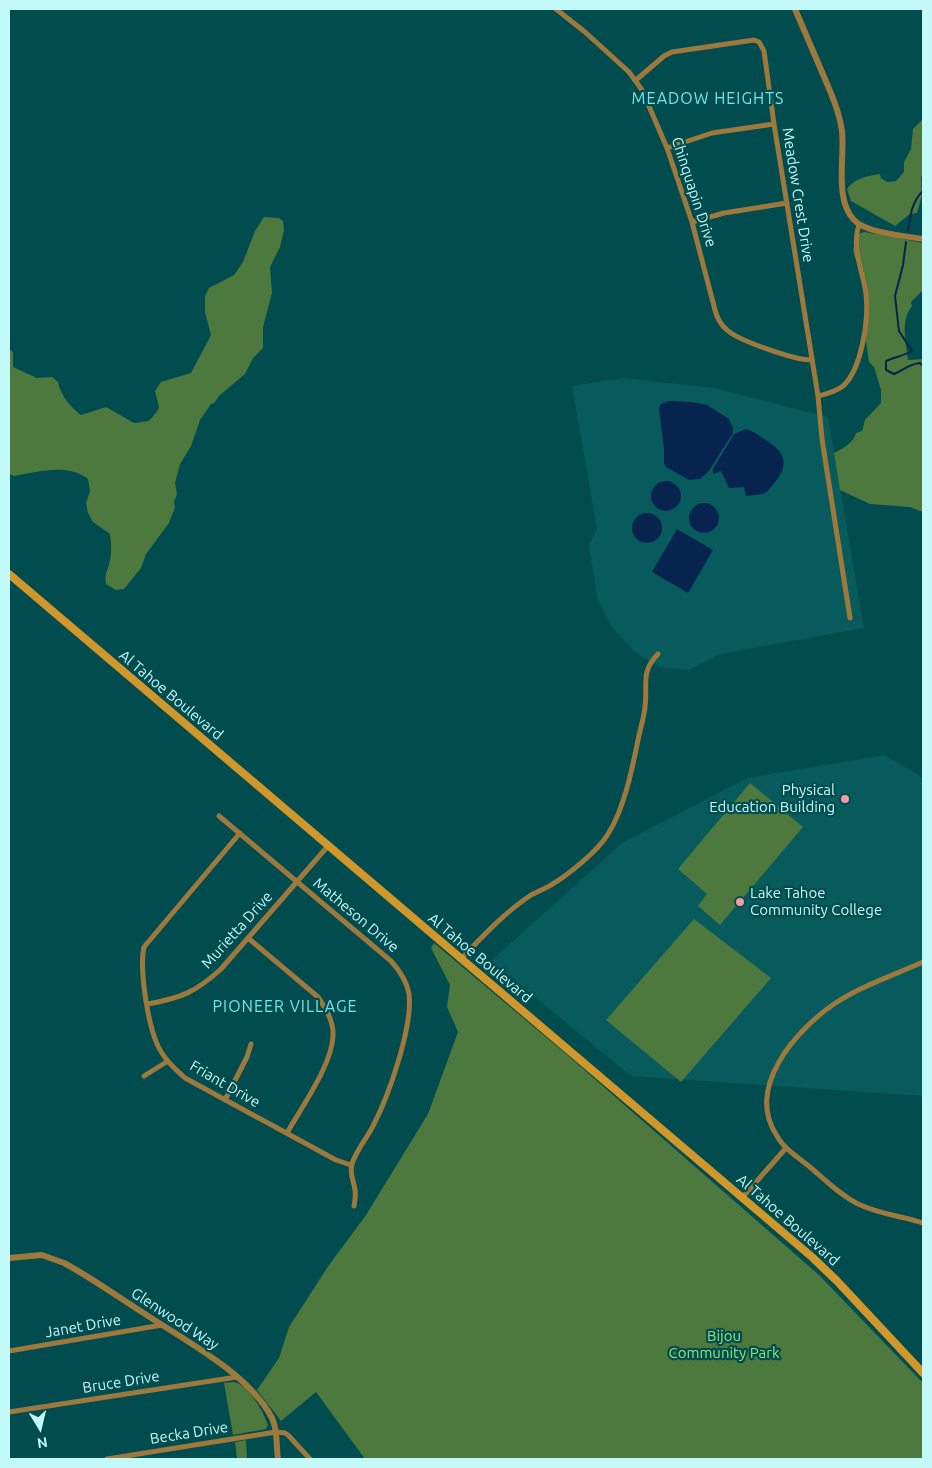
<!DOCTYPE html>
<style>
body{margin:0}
#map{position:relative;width:932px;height:1468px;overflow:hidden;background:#014c4e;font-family:Ubuntu,sans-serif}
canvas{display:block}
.frame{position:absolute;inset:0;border:10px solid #c4f9fa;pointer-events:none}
.north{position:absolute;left:15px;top:1403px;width:50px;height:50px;-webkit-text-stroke:4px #014c4e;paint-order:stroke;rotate:171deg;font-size:14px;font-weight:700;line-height:20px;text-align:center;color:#c4f9fa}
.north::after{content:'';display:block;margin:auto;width:18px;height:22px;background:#c4f9fa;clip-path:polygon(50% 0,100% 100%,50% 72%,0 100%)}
</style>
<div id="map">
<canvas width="932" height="1468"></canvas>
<div class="frame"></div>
<div class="north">N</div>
</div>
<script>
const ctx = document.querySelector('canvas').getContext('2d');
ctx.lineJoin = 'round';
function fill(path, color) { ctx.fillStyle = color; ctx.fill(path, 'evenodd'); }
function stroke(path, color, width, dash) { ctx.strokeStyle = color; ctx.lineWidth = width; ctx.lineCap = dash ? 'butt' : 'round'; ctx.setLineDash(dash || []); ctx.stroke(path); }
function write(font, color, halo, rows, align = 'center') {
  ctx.font = font + ' Ubuntu,sans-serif'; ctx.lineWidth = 4.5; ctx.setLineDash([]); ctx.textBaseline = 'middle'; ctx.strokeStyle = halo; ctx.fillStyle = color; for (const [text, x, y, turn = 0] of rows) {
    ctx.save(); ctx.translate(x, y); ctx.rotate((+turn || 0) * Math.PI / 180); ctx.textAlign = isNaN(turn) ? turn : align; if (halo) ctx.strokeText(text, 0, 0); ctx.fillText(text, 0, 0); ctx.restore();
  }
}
fill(new Path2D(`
 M623,378L714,388L828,417L864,628L720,654L689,670L659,667L634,651L612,627L597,598L589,545L597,529L572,386Z
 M885,755L923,778V1096L631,1076L491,961L622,843L747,778Z`), '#085b5d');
fill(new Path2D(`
 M923,119V174L921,177L922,195L917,213L910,214L895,226L851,201L847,189C855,178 867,176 880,174L881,178L887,182L896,181L904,172V162L911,149L913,129Z
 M264,217L279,218L283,221L284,230L280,247L270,267L272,293L263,327V348L253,358L245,374L220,395L214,403L211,404L200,420L191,446L180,464L175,483L177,494L174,502L175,507L169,523L146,554L141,568L124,589L116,590L106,584C104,572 108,571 110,560C112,551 111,543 110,534L93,522L88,513L86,503L90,491L88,479C67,463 38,472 14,476L9,474V349L13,352V367L37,378L52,377L58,382C60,394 71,408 81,415L106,407L134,423L149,421L158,410L159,407L155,391L161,382L191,373L211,335L205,312V296L209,288L234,275L243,262L255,231Z
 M865,232L923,243V290L911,302L912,306C900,322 906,340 908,360L923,359V512L910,507L870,504L840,490L834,453C844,448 853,443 856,433L862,431L865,420L881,403V390L874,367L869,362L865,334L867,328L864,293V271L855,258L853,249L860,233Z
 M750,783L803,827L720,925L698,906L707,894L678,869Z
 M694,919L771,978L681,1082L606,1020Z
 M434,943L565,1053L819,1275L923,1383V1459H365L316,1392L281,1421L257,1390L279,1358L289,1327L329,1265L366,1215L428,1114L458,1032L447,1007L450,985L431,948Z
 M234,1382C249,1385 263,1411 268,1425L266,1429L233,1435L224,1383Z
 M246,1440L247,1459H237L235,1442Z`), '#4d783e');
fill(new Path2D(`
 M669,401L691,402L707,405L729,419L733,428V433L708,472L700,479L689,480L666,467L664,463V449L659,409L661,404Z
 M746,429C753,431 760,436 766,440C784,452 790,463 776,481C772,485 769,490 765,493C759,495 752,495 746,496L744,487L729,488L721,471L713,474V469L734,434Z
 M651 496a15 15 0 1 1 30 0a15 15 0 1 1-30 0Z
 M689 518a15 15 0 1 1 30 0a15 15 0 1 1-30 0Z
 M632 528a15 15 0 1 1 30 0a15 15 0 1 1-30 0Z
 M677,529L713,550L688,593L652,572Z`), '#06244d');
stroke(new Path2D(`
 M908,231C910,216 912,201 923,191
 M906,242L903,265L895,296L899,331L912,351C903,356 895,357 886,361V370L894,374C904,370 909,364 920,363L923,366`), '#06244d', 2);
stroke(new Path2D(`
 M556,9L585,32L629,72L642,90L667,148L692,222L715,310C717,318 721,325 727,330C739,341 795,360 811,360
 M636,80L664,56L672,52L754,40L759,42L764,51L774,124L818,396L822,439L850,618
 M667,148L712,133L774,124
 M692,222L724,213L787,203
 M818,396C827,394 835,392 843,386C862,369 869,318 866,294C863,271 851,248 859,225
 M219,816L391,961C400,971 407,981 409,994C413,1026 389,1095 374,1124C368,1137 356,1150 352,1164C349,1174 354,1181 355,1190C356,1196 355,1200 354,1206
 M240,833L144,947C139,969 148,1025 158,1046C164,1059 175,1069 185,1078L336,1160L351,1165
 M248,938L318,997C326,1009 334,1022 333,1036C332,1065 301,1108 287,1133
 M461,959C483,936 504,913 531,895C538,891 545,889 551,885C568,875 598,851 608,834C624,809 632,770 638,740C640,729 644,718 645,707C648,684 640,672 658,654
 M923,962C894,975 861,986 834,1004C795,1031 745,1088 777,1136C784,1149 799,1158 810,1167C825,1180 840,1195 858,1204C879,1214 901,1216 923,1223
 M148,1004C181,998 196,992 221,969L328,846
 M144,1076L168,1061
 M225,1100L247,1057L251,1044
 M742,1198L786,1148
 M9,1351L162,1325
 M9,1412L237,1377
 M107,1459L276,1432L285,1433L288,1435L310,1459`), '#9e793d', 5);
stroke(new Path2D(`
 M795,9C804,30 813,51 822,72C830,91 839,110 842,131C845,157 834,199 854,220C866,233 905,236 923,239
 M9,1258L42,1255L64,1263C92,1278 118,1297 145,1314C186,1341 249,1374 272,1418C278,1430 276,1446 278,1459`), '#9e793d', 6);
stroke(new Path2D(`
 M9,574L812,1257L837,1281L923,1373`), '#d1972a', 8);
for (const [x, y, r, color] of [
 [845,799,5,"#f59b9d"],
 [740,902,5,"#f59b9d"]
]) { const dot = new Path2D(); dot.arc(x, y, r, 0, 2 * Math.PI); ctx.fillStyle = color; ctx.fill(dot); stroke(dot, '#014c4e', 2); }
write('15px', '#c4f9fa', '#014c4e', [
 ["Chinquapin Drive",694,192,72],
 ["Meadow Crest Drive",798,195,81],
 ["Al Tahoe Boulevard",171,695,40],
 ["Matheson Drive",356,915,40],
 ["Murietta Drive",237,930,-48],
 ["Al Tahoe Boulevard",480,958,40],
 ["Friant Drive",225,1084,30],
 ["Al Tahoe Boulevard",788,1220,41],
 ["Glenwood Way",175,1319,33],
 ["Janet Drive",83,1326,-10],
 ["Bruce Drive",121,1382,-9],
 ["Becka Drive",189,1433,-9]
]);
write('15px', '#c4f9fa', '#014c4e', [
 ["Physical",835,790],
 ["Education Building",835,807],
 ["Lake Tahoe",750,893,"left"],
 ["Community College",750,910,"left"]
], 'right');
write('15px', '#94e775', '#014c4e', [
 ["Bijou",724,1336],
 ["Community Park",724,1353]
]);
ctx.letterSpacing = '1px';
write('16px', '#70e6e9', '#014c4e', [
 ["MEADOW HEIGHTS",708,99],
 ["PIONEER VILLAGE",285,1007]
]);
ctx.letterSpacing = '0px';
</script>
